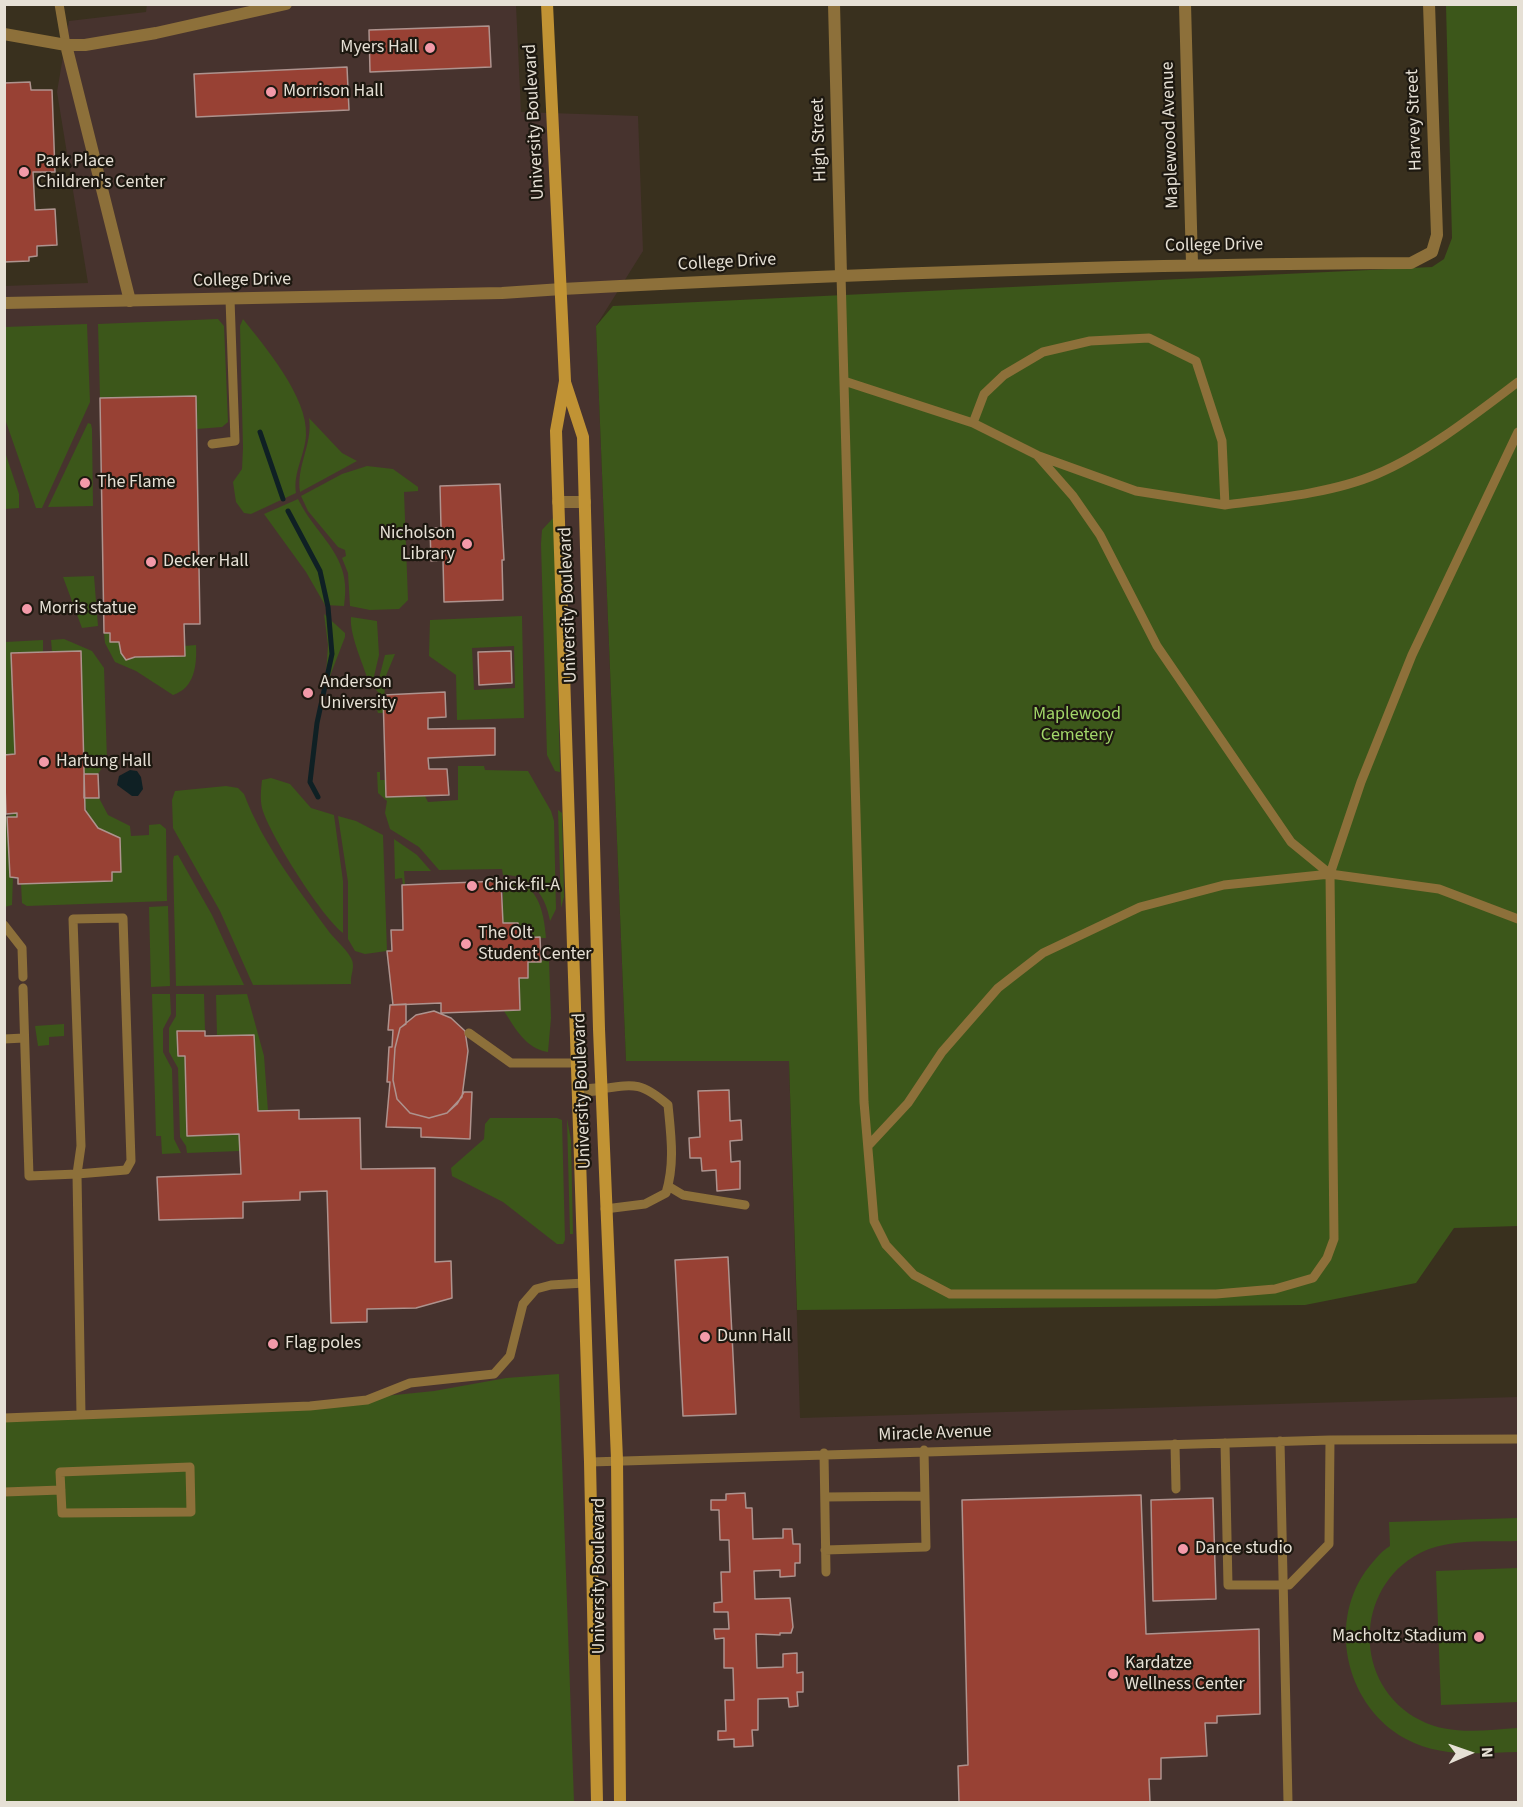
<!DOCTYPE html>
<style>
body{margin:0}
#map{position:relative;width:1523px;height:1807px;overflow:hidden;background:#39301e;font-family:"Source Sans 3",sans-serif}
canvas{display:block}
.frame{position:absolute;inset:0;border:6px solid #e6e0d5;pointer-events:none}
.north{position:absolute;left:1439px;top:1723px;width:60px;height:60px;-webkit-text-stroke:4px #1d1810;paint-order:stroke;rotate:88deg;font-size:16px;font-weight:700;line-height:24px;text-align:center;color:#e6e0d5}
.north::after{content:'';display:block;margin:auto;width:21px;height:27px;background:#e6e0d5;clip-path:polygon(50% 0,100% 100%,50% 72%,0 100%)}
</style>
<div id="map">
<canvas width="1523" height="1807"></canvas>
<div class="frame"></div>
<div class="north">N</div>
</div>
<script>
const ctx = document.querySelector('canvas').getContext('2d');
ctx.lineJoin = 'round';
function fill(path, color) { ctx.fillStyle = color; ctx.fill(path, 'evenodd'); }
function stroke(path, color, width, dash) { ctx.strokeStyle = color; ctx.lineWidth = width; ctx.lineCap = dash ? 'butt' : 'round'; ctx.setLineDash(dash || []); ctx.stroke(path); }
function write(font, color, halo, rows, align = 'center') {
  ctx.font = font + ' "Source Sans 3",sans-serif'; ctx.lineWidth = 4.5; ctx.setLineDash([]); ctx.textBaseline = 'middle'; ctx.strokeStyle = halo; ctx.fillStyle = color; for (const [text, x, y, turn = 0] of rows) {
    ctx.save(); ctx.translate(x, y); ctx.rotate((+turn || 0) * Math.PI / 180); ctx.textAlign = isNaN(turn) ? turn : align; if (halo) ctx.strokeText(text, 0, 0); ctx.fillText(text, 0, 0); ctx.restore();
  }
}
fill(new Path2D(`
 M147,4L516,5L521,112L638,116L643,251L596,326L626,1061H789L800,1418L1518,1397V1802H5L4,286L88,283L57,92L69,21L146,12Z`), '#47332e');
fill(new Path2D(`
 M1446,5H1518V1226L1454,1228L1416,1283L1305,1305L797,1310L789,1061H626L596,326L613,306L1432,267L1444,259L1452,238Z
 M218,319L224,326L228,422L222,427L197,429L196,396L100,398L98,324Z
 M243,319C265,347 308,397 306,435C305,455 293,472 296,493L251,514L244,513L236,502L233,482L242,469L243,448L240,326Z
 M87,324L90,402L42,508H36L5,419V327Z
 M309,418L342,453L357,461L300,492C296,466 313,444 309,418Z
 M88,423L91,424L92,429L93,506L48,507Z
 M5,452L19,494V508L5,509Z
 M367,466L393,469L418,487V491L404,492L408,600L399,609L370,610L350,606L348,573L342,558L346,556L345,550L338,547L308,511L301,496L342,474Z
 M298,499C317,538 353,555 344,606L325,605L306,572L264,514Z
 M554,517L560,772L555,771L547,755L541,544L542,530Z
 M94,576L98,626L82,628L63,577Z
 M324,614L345,633V637L325,689L328,645Z
 M522,616L524,718L457,720L456,675L429,656L430,620ZM514,646L515,688L474,690L472,648Z
 M351,617L377,621L379,655L371,689C365,668 349,635 351,617Z
 M104,633H110V642H119L121,653L127,660L135,657L184,656V646L196,645C197,664 195,688 173,695L136,671L115,662L105,643Z
 M64,639L92,651L104,668L107,760L98,774H84L81,651L52,652L51,640Z
 M43,640V652L11,654L15,754L5,755V642Z
 M395,654L385,678L384,713H378L373,698L377,702L379,693L376,690L385,655Z
 M458,766H484L485,770L528,771L551,811L554,821L556,909L550,921C546,896 531,874 503,875L502,869L439,870L419,847L390,829L385,813L387,801L378,793L377,772H380V780H386V797L425,796L428,802L458,800Z
 M271,778L290,784L311,808L334,815L343,881V933C322,917 269,834 262,808C260,799 261,789 262,780Z
 M226,786L238,788L244,794C263,844 296,886 327,929C334,939 345,947 351,958C356,967 350,974 351,984L253,985L220,911L173,828L172,800L175,791Z
 M84,798H99L108,815L130,826L131,836L149,835V825L160,824L166,829L167,901L27,906L22,903L21,884L112,881V872H121L120,838C99,834 86,819 84,798Z
 M558,810L562,813L564,897L561,908Z
 M17,813L10,877H13L12,905L5,907V817Z
 M338,816L356,821L383,835L387,951L365,954L355,951L348,939V882Z
 M394,839L417,855L431,871H404L405,885H403L402,878L395,879Z
 M178,855L212,915L244,985L176,986L173,861L174,856Z
 M503,879C537,879 544,910 546,938H519L518,923H503Z
 M168,906L170,986L151,987L149,907Z
 M549,960L551,1018L548,1052C526,1049 515,1028 504,1011L520,1010L519,978L528,977V962Z
 M152,994H170L171,1014L163,1029V1052L172,1069L174,1139L181,1153L162,1154L161,1136H156Z
 M176,994H204L205,1031L177,1032L178,1055L185,1056L188,1136L239,1134L240,1151L187,1153L186,1146L180,1137L178,1068L169,1052V1028L176,1016Z
 M247,994L264,1056L268,1111H258L254,1035L217,1036L216,995Z
 M64,1024V1036L49,1037V1045L38,1046L35,1026Z
 M490,1118H557L562,1120L565,1240L563,1244H557L503,1202L452,1176L451,1168L484,1139L485,1124Z
 M567,1119L571,1140L573,1234H570Z
 M559,1374L574,1802H5L4,1418L267,1408L434,1391L506,1378Z
 M1518,1518V1541C1487,1542 1449,1538 1420,1553C1353,1588 1353,1686 1420,1720C1450,1736 1486,1730 1518,1728V1752C1480,1753 1441,1758 1406,1739C1348,1708 1327,1627 1365,1572C1372,1563 1380,1552 1390,1546L1389,1522Z
 M1518,1568V1702L1441,1705L1436,1571Z`), '#3c571a');
fill(new Path2D(`
 M130,770L137,771L141,777L143,789L138,796H132L117,785L119,776Z`), '#0f2024');
stroke(new Path2D(`
 M260,432L283,499
 M288,511L320,571L328,607L332,654L317,723L310,782L318,797`), '#0f2024', 5);
const building = new Path2D(`
 M489,26L491,67L370,72L369,30Z
 M347,67L349,110L196,117L194,74Z
 M30,82L31,90H52L55,172H33L35,210L55,209L57,245L37,246V256L29,257V261L4,262V83Z
 M196,396L200,624H184L185,656L135,657L126,660L121,653L119,642H110V633H104L100,398Z
 M500,484L504,560H502L503,600L444,602L443,560L431,561L430,528H441L440,486Z
 M81,651L85,810L98,828L120,838L121,872H112V881L18,884V878L10,877L7,817H17V813L6,814L4,755L15,754L11,653Z
 M511,651L512,683L479,685L478,652Z
 M445,692L446,717L428,718V729L495,728V755L428,758L429,769H447L449,795L386,797L383,695Z
 M84,774H98L99,798H84Z
 M501,881L503,923H518L519,938L540,937L541,962H528V978H519L520,1010L441,1013V1003L393,1005L387,951H392L391,930H403L402,885Z
 M406,1004V1024L400,1028L395,1048L393,1080L397,1099L410,1113L429,1118L447,1113L457,1104L464,1092H472L470,1139L421,1137V1128L386,1127L390,1082H387L389,1047H392L393,1030H388L390,1005Z
 M434,1011L451,1018L465,1031L468,1051L462,1097L447,1113L429,1118L410,1113L397,1099L393,1080L395,1048L400,1028L416,1015Z
 M177,1031H205V1036L254,1035L258,1111L299,1110V1119L360,1118L361,1169L435,1168V1262L451,1261L452,1298L416,1308L367,1309V1322L331,1323L327,1191L300,1192V1200L243,1202V1218L159,1220L157,1177L241,1174L239,1134L187,1136L185,1056H178Z
 M729,1090L730,1121L741,1120L742,1140L730,1141L731,1162L740,1161V1189L717,1191L716,1170L702,1171L701,1158H690L689,1138L700,1137L698,1091Z
 M728,1257L736,1414L683,1416L675,1260Z
 M745,1493L746,1508H752L753,1539L783,1538V1529H792L793,1544H800V1563H795V1576L780,1577V1570L754,1571L755,1599L790,1598L793,1627L791,1633H780V1635L756,1634L757,1668L783,1667V1654L797,1653V1673L803,1672V1692H797L798,1706L789,1707L788,1698L758,1699V1730H752L753,1746L734,1747V1739L718,1740V1731H726L725,1700H734L733,1668H724V1638L715,1639L714,1629H729L728,1612H714V1603L722,1602L721,1572H730L729,1540H720L719,1510H711V1500H726V1494Z
 M1141,1495L1146,1634L1259,1629L1260,1714L1217,1716V1723H1205L1207,1756L1161,1758V1779H1149L1150,1802H959L958,1766L968,1765L962,1500Z
 M1213,1498L1216,1599L1153,1601L1151,1500Z`);
fill(building, '#984134');
stroke(building, '#ae938e', 1.5);
stroke(new Path2D(`
 M59,4L66,45
 M841,275L864,1102L874,1221L886,1245L914,1275L950,1294H1216L1275,1289L1313,1278L1327,1258L1334,1239L1330,874L1361,782L1412,655L1518,432
 M844,381L973,423
 M212,444L235,441L230,299
 M1039,456L1136,491L1225,505
 M1330,874L1291,842L1157,646L1100,535L1073,496L1037,455L973,423L984,394L1004,375L1043,352L1090,341L1149,338L1196,361L1222,441L1225,505C1272,499 1333,493 1377,474C1425,454 1477,413 1518,382
 M123,918L131,1161L126,1170L77,1174L81,1146L73,919Z
 M4,925L22,948L23,977
 M23,988L29,1176L77,1174L81,1415
 M469,1033L511,1063H577
 M4,1039L24,1038
 M601,1089C635,1084 641,1082 668,1105C671,1136 675,1163 666,1193L645,1204L605,1209
 M868,1146L908,1103L942,1052L998,988L1043,953L1140,907L1224,885L1330,874L1439,889L1518,919
 M668,1186L683,1195L745,1205
 M4,1418L310,1406L367,1400L410,1383L494,1374L510,1356L523,1304L536,1289L551,1285L584,1283
 M1280,1441L1288,1802
 M1225,1443L1228,1585H1289L1329,1544L1330,1440
 M1175,1444L1176,1489
 M824,1453L826,1572
 M590,1462L1330,1440L1518,1439
 M190,1467L191,1512L62,1513L60,1472Z
 M4,1492L61,1490
 M825,1497L925,1496
 M825,1550L926,1547L924,1450`), '#8d703a', 9);
stroke(new Path2D(`
 M834,4L841,275
 M1185,4L1192,264
 M4,34L66,45H85L156,33L286,4
 M66,45L130,301
 M562,289C845,274 1127,264 1411,263L1432,252L1437,235L1429,4
 M558,502H585
 M578,1091L601,1089`), '#8d703a', 12);
stroke(new Path2D(`
 M4,303L502,293L562,289`), '#8d703a', 12);
stroke(new Path2D(`
 M547,4L565,381L556,431L590,1462L597,1802
 M565,382L583,437L599,1029L617,1459L620,1802`), '#c19334', 12);
for (const [x, y, r, color] of [
 [430,48,6,"#f39aa9"],
 [271,92,6,"#f39aa9"],
 [24,172,6,"#f39aa9"],
 [85,483,6,"#f39aa9"],
 [467,544,6,"#f39aa9"],
 [151,562,6,"#f39aa9"],
 [27,609,6,"#f39aa9"],
 [308,693,6,"#f39aa9"],
 [44,762,6,"#f39aa9"],
 [472,886,6,"#f39aa9"],
 [466,944,6,"#f39aa9"],
 [705,1337,6,"#f39aa9"],
 [273,1344,6,"#f39aa9"],
 [1183,1549,6,"#f39aa9"],
 [1479,1637,6,"#f39aa9"],
 [1113,1674,6,"#f39aa9"]
]) { const dot = new Path2D(); dot.arc(x, y, r, 0, 2 * Math.PI); ctx.fillStyle = color; ctx.fill(dot); stroke(dot, '#1d1810', 2); }
write('18px', '#e6e0d5', '#1d1810', [
 ["Myers Hall",418,48,"right"],
 ["Morrison Hall",283,92],
 ["Park Place",36,162],
 ["Children's Center",36,183],
 ["The Flame",97,483],
 ["Nicholson",455,534,"right"],
 ["Library",455,555,"right"],
 ["Decker Hall",163,562],
 ["Morris statue",39,609],
 ["Anderson",320,683],
 ["University",320,704],
 ["Hartung Hall",56,762],
 ["Chick-fil-A",484,886],
 ["The Olt",478,934],
 ["Student Center",478,955],
 ["Dunn Hall",717,1337],
 ["Flag poles",285,1344],
 ["Dance studio",1195,1549],
 ["Macholtz Stadium",1467,1637,"right"],
 ["Kardatze",1125,1664],
 ["Wellness Center",1125,1685]
], 'left');
write('18px', '#e6e0d5', '#1d1810', [
 ["Harvey Street",1415,120,-92],
 ["University Boulevard",535,122,-93],
 ["Maplewood Avenue",1171,135,-92],
 ["High Street",820,140,-92],
 ["College Drive",1214,246,-1],
 ["College Drive",727,263,-3],
 ["College Drive",242,281,-1],
 ["University Boulevard",569,605,-92],
 ["University Boulevard",583,1091,-92],
 ["Miracle Avenue",935,1434,-2],
 ["University Boulevard",600,1576,-90]
]);
write('18px', '#a2d669', '#1d1810', [
 ["Maplewood",1077,715],
 ["Cemetery",1077,736]
]);
</script>
